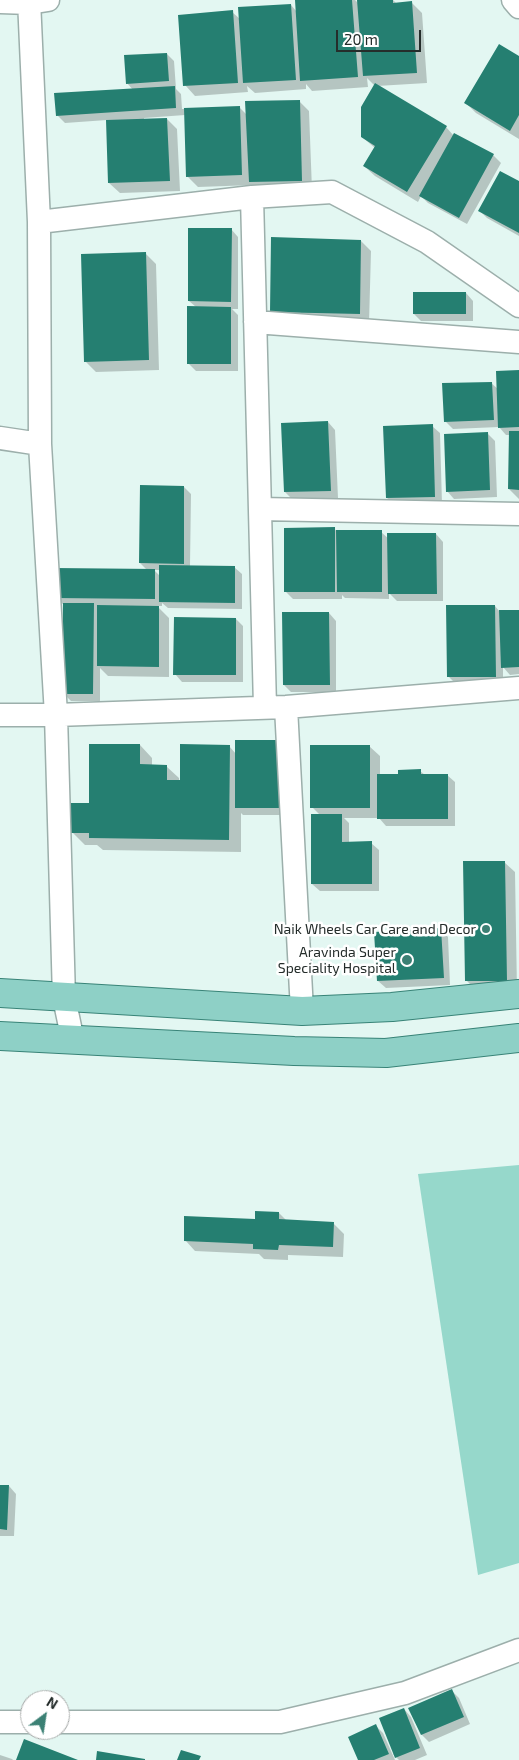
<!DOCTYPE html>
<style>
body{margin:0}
#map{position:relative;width:519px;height:1760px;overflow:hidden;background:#e3f7f2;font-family:"Exo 2",sans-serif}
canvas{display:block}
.north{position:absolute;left:20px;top:1690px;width:50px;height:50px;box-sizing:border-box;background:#fff;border:1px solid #a8abaa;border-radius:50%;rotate:31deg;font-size:14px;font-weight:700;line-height:20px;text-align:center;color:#252d2b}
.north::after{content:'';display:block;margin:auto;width:18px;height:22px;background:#3b8074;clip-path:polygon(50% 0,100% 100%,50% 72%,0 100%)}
.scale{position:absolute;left:336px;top:30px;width:85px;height:22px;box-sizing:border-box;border:2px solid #252d2b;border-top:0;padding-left:6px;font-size:15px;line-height:18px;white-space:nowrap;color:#252d2b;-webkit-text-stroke:4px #fff;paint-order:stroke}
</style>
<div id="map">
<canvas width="519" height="1760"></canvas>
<div class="north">N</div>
<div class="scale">20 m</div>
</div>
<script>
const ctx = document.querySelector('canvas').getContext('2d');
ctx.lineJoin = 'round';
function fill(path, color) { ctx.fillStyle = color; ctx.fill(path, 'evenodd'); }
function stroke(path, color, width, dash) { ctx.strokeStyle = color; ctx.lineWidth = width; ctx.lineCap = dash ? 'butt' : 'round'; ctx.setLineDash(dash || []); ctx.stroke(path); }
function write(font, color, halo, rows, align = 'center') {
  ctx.font = font + ' "Exo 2",sans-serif'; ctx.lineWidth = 5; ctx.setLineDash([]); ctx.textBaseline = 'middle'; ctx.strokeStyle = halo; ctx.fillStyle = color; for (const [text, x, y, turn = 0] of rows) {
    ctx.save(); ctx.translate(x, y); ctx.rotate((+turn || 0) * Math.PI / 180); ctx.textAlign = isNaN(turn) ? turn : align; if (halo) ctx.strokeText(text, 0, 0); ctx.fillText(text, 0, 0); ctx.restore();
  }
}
fill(new Path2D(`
 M519,1165V1563L478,1575L418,1174Z`), '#96d8cb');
fill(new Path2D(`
 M300,0H355L359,4V0H393L397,4L412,3L422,13L427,83L377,86L446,127L454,136L455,134L493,155L501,163L467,224L428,203L421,196L418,202L375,176L364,166L375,148L362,137L375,86L367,78L368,87L312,91L306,84V89L255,93L247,86L248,92L195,96L185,85L232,12L240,19L291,5L297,12Z
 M167,54L174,61L176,89L181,94L182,109L239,107L247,115L299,101L309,111L312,190L260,192L254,185L198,187L187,176L185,115L144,118V120L167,119L177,129L180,191L120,193L109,183L107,120L65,123L57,115L133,90L127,83Z
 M519,58V139L476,113L466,103Z
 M519,183V236L487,218L480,211Z
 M231,229L238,237V309H232L238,315V371H196L188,363L196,307L189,301Z
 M361,241L371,251L369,324L282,322L271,312Z
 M145,253L156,264L159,370L96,372L85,361Z
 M466,293L473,301V321H421L414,314Z
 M519,372V499L509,489L511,435H506L499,427L453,429L445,421L491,383L498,389Z
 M328,422L335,430L338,498L292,499L285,492Z
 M432,426L440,433L442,504L395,505L387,498Z
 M487,433L495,441L497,497L454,499L447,491Z
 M184,487L191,494L190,566L234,567L242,574V609L168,608L162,603V606H157L169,618V677L108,676L100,668V701H71L63,693L64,605L55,598L148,571L140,563ZM154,570H160V576Z
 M334,529L337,531L381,532L389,539L436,534L443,542V601H397L389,593V599L345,598L342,595V599H293L285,591Z
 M495,606L500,612L519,611V674L510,675L503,667V684H456L448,676Z
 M329,613L336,621V692H291L284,685Z
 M236,619L243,626V682H182L175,674Z
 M140,745L152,758V766H166L179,778V782L229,746L290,815H243L241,813V852L103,850L97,845H85L72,832L90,804Z
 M369,746L380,756V775H400L420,771L425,775H447L455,782V826H386L379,818H344L349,823V843H371L379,850V891H320L312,884L320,815L312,807Z
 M504,862L515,872L517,991H477L467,981Z
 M441,930L448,937L450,985L386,988L378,981Z
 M279,1213L287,1221L333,1223L344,1234L343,1257L288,1255V1260L264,1259L259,1254L195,1251L185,1240Z
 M0,1486H9L16,1494L14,1536H0Z
 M452,1691L459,1698L470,1724L429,1742L422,1735L410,1708Z
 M404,1709L411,1717L427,1755L415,1760H399L393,1754L395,1753Z
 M376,1726L383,1733L395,1760H359Z
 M0,1755L12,1759L13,1760H0Z`), '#0003');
fill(new Path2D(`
 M295,0H352L358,77L300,81Z
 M357,0H393V3L412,1L417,73L363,76Z
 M291,4L296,80L243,83L238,7Z
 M233,10L238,83L183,86L178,15Z
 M499,44L519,56V115L510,131L464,103Z
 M167,53L169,81L126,84L124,55Z
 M375,83L447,126L407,192L363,166L375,146L361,137V107Z
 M175,86L176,108L56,116L54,93Z
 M300,100L302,181L249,182L245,101Z
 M240,106L242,175L186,177L184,108Z
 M167,118L170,181L108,183L106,120Z
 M454,133L494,154L459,218L419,196Z
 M500,171L519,181V233L478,211Z
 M188,228H232L231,302L188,301Z
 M271,237L361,240L360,314L270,312Z
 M146,252L149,360L84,362L81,254Z
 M413,292H466V314H413Z
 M187,306L231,307V364H187Z
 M519,370V427L498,428L496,371Z
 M492,382L494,420L444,422L442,383Z
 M328,421L331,491L284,492L281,423Z
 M433,424L435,497L386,498L383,426Z
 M509,431H519V490L508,489Z
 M488,432L490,490L446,492L444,434Z
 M140,485L184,486V564L139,563Z
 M335,527V592H284V528Z
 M336,530H382V592H337Z
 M387,533H436L437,594H388Z
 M159,565L235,566V603L159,602Z
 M54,568L155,569V599L54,598Z
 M63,603H94L93,694H62Z
 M97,605L159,606V667L97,666Z
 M446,605H495L496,677H447Z
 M499,610H519V667L501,668Z
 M282,612H329L330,685H283Z
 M174,617L236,618V675H173Z
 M235,740H283V808H235Z
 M89,744H140V764L167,765V780H180V744L230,745L229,840L89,838V833H71V803H89Z
 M310,745H370V808H310Z
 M421,769V774H448V819H377V774H398V770Z
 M311,814H342V842L372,841V884H311Z
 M463,861H505L507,981H465Z
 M441,928L444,978L377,981L374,932Z
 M255,1211L279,1212V1219L334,1222L333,1247L279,1245L278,1250L253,1249V1244L184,1241V1216L255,1219Z
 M0,1485H9L7,1530L0,1529Z
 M452,1689L464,1717L421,1735L408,1708Z
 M404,1708L420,1748L395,1758L379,1718Z
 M376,1724L389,1754L374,1760H358L348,1737Z
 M24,1739L78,1760H16Z
 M181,1750L201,1756L199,1760H177Z
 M97,1751L145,1759V1760H96Z`), '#257f71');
const street = new Path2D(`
 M29,0L39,222L40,444L56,715L64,998L73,1041
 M513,0L519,7
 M0,2L29,3L48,0
 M252,197L265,707
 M39,222L252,197L332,192L427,242L519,306
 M255,322L519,342
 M0,438L40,444
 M260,509L519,514
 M286,707L302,1011
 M0,715H56L286,707L519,688
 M0,1722H30
 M60,1722H280L405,1693L519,1650`);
const primary = new Path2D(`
 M0,993L302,1011L392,1007L519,994
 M0,1036L294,1051L386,1053L519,1038`);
stroke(street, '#9cafab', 25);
stroke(primary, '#388377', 30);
stroke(street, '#fff', 22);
stroke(primary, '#8ed0c6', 28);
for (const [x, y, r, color] of [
 [486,929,5,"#3b8074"],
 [407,960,6,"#3b8074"]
]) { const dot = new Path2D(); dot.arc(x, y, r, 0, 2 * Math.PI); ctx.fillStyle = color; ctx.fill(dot); stroke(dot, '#fff', 2); }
write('14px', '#252d2b', '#fff', [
 ["Naik Wheels Car Care and Decor",476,929],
 ["Aravinda Super",396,952],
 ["Speciality Hospital",396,968]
], 'right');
</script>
